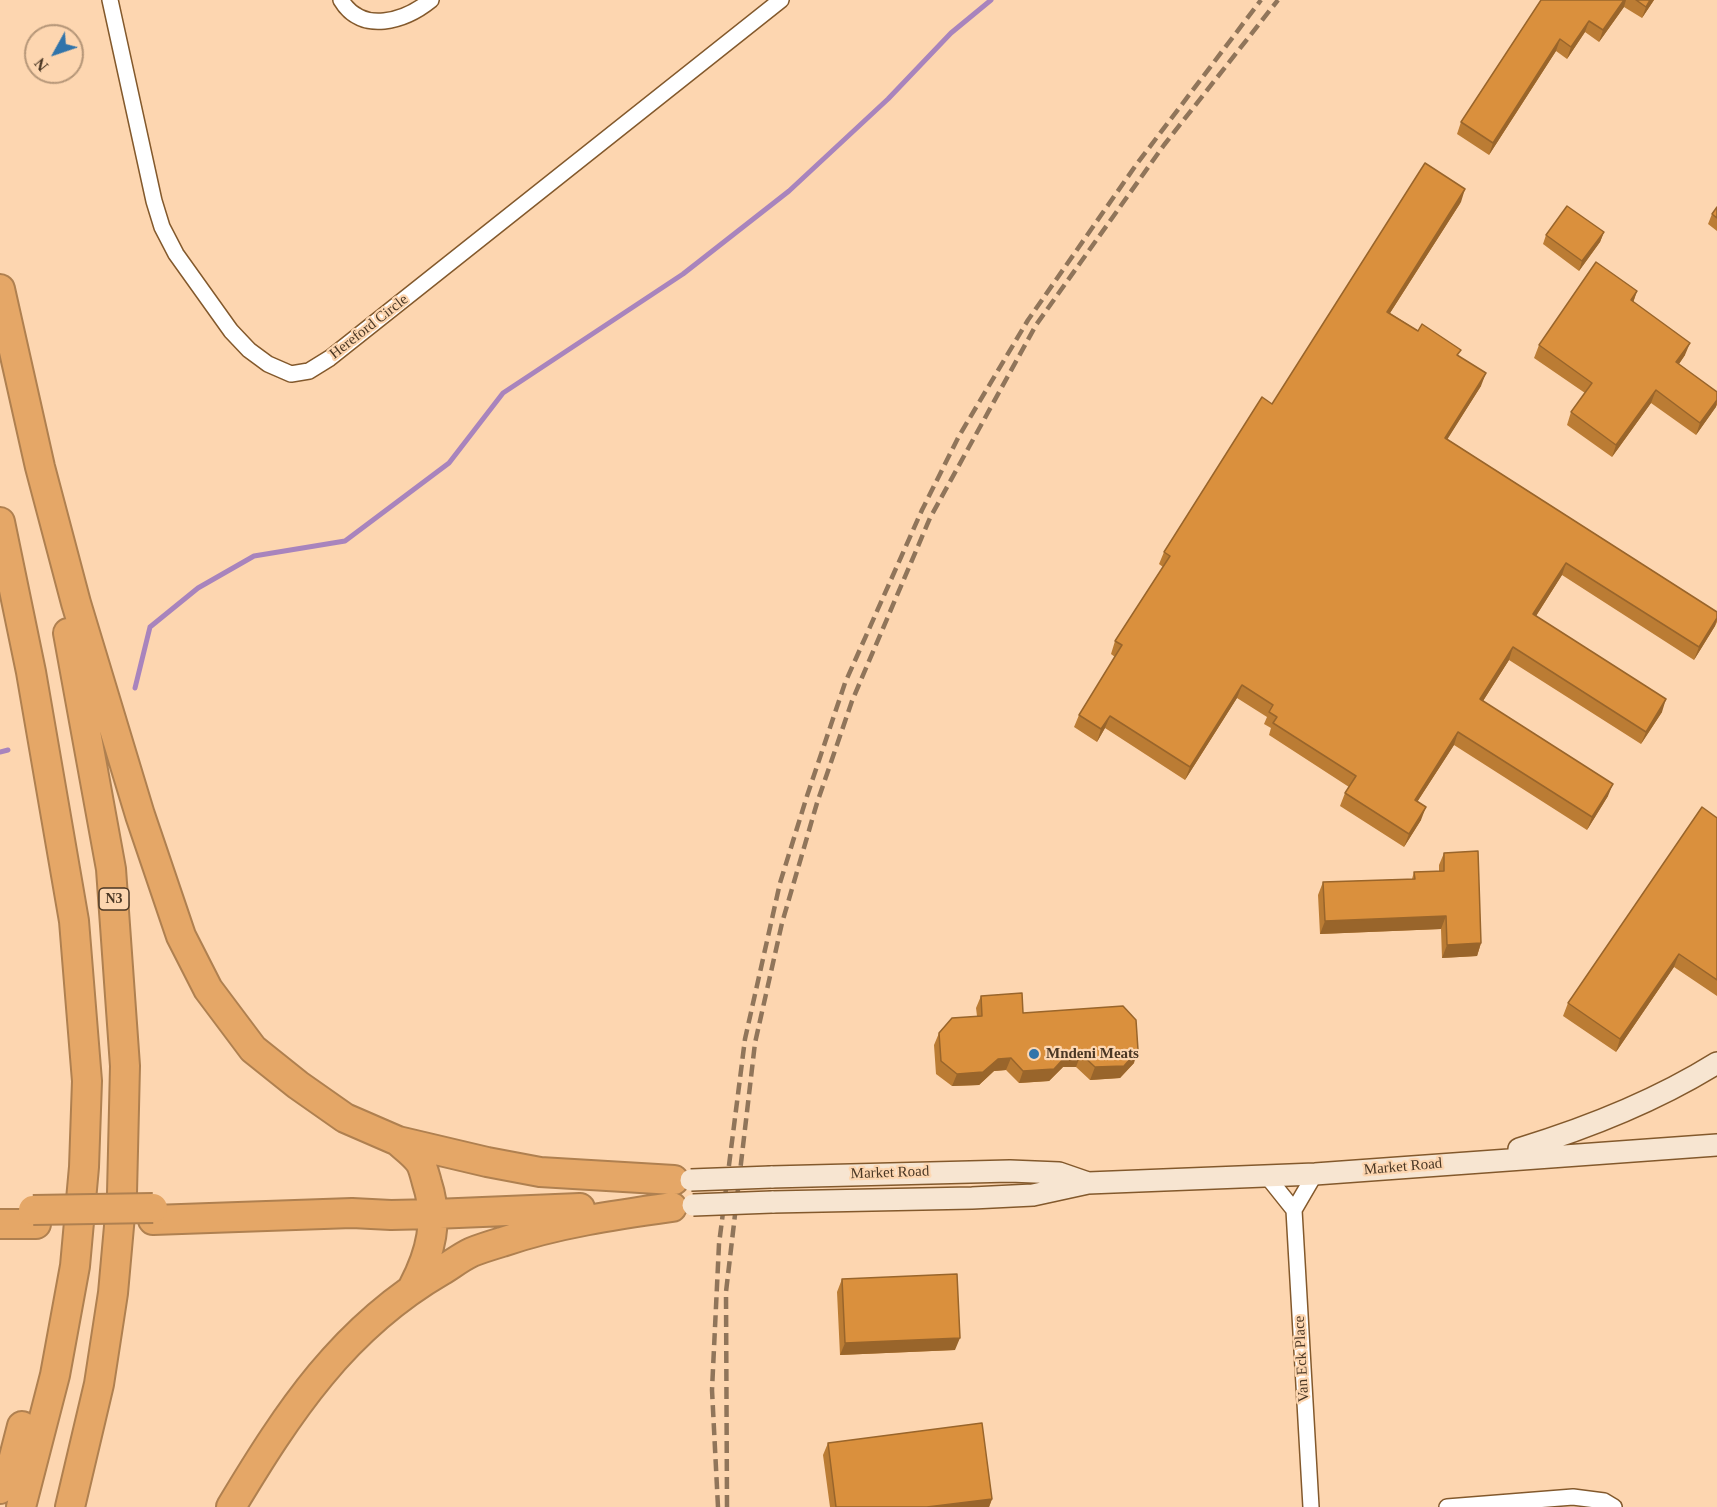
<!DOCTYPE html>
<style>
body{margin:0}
#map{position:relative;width:1717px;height:1507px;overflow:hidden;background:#fdd6b0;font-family:Georgia,serif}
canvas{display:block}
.north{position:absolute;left:24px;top:24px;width:60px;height:60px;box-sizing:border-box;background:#fdd6b0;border:2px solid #b59678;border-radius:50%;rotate:230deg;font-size:16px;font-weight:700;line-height:24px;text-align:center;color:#4a3724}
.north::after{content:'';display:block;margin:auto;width:21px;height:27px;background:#3174aa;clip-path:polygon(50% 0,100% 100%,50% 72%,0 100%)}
</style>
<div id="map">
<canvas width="1717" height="1507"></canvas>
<div class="north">N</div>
</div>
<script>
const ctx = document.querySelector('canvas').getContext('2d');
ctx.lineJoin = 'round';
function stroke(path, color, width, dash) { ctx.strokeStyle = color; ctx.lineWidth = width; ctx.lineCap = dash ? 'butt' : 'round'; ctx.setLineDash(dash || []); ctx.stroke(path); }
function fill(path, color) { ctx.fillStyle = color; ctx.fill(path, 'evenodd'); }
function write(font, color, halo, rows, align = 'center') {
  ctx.font = font + ' Georgia,serif'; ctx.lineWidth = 4.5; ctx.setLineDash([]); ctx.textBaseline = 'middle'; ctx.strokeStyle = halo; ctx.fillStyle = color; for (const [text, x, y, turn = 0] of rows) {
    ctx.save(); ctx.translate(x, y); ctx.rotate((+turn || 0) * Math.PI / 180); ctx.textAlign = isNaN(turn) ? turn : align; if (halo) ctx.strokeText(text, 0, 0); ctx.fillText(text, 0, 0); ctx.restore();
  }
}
stroke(new Path2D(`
 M135,688L150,627L198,588L254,556L345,541L449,463L503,393L683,274L789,191L888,99L951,33L991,0
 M0,752L8,750`), '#a884bd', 5);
const street = new Path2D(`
 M110,0L154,201L162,227L176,254L231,331L249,350L268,364L291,374L309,371L330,358L781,0
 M341,0C362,35 405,21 431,0
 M1266,1175L1294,1210
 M1311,1507L1294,1210L1315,1174
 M1447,1507L1573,1497L1604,1501L1614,1507`);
const secondary = new Path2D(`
 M1519,1149C1588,1128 1656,1101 1717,1063
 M771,1177L1010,1171L1059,1173L1088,1183
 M772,1202L972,1198L1033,1195L1088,1183L1315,1174L1717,1145`);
const highway = new Path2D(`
 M0,289L40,467L76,603L140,815L181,936L208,989L253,1049L298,1085L345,1118L398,1141L487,1162L540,1172L674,1180
 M0,522L31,672L74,921L87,1081L84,1167L75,1266L55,1375L21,1507
 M68,633L111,869L125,1066L122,1193L113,1293L99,1384L70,1507
 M398,1141C404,1147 413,1153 419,1161C423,1166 425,1176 427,1183C439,1220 431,1253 413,1287
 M153,1220L352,1213L391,1215L434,1214L580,1208
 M0,1224H36
 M0,1489L13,1461L22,1426
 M231,1507C288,1412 343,1328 441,1271C451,1265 461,1257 472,1252C482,1248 492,1245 502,1242C558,1223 615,1215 672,1207`);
stroke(street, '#83592c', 18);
stroke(secondary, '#83592c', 24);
stroke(highway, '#af8050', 32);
stroke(street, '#fff', 15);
stroke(secondary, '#f7e5d1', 21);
stroke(highway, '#e5a767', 28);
stroke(new Path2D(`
 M718,1507L712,1390L719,1244L745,1039L780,883L807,796L845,683L922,510L959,436L1028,320L1136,165L1261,0
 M727,1507L726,1292L755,1043L782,923L817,803L852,701L930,518L1036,325L1164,145L1278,0`), '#90755a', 4.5, [12, 6]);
const secondaryBridge = new Path2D(`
 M691,1180L771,1177
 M693,1205L772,1202`);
const highwayBridge = new Path2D(`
 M33,1210L153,1208`);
stroke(secondaryBridge, '#83592c', 24, []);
stroke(highwayBridge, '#af8050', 32, []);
stroke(secondaryBridge, '#f7e5d1', 21);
stroke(highwayBridge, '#e5a767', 28);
fill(new Path2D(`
 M1541,0H1654L1642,18L1624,7L1599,42L1585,32L1567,59L1556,51L1489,155L1457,134L1461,122Z
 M1461,202L1390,313L1458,356L1481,386L1447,439L1717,612V622L1715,626L1694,660L1562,575L1536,616L1662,712L1641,744L1509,660L1483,701L1608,796L1587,830L1454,745L1417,802L1421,820L1404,847L1340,806L1345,793L1349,787L1269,735L1271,728L1264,724L1267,717L1237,698L1185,780L1105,728L1097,742L1074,727L1079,715L1115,657L1111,654L1115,641L1163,567L1159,564L1164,552L1272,404Z
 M1717,207V231L1708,224L1712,214Z
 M1604,232L1600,242L1579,271L1543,244L1546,235Z
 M1637,291L1633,302L1685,355L1679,364L1717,392V405L1696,435L1651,403L1612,457L1567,425L1571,412L1585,393L1534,358L1539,345Z
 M1717,818V996L1674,967L1616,1052L1563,1016L1568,1003Z
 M1444,853L1481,943L1477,956L1442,958L1441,929L1320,934L1318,895L1323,882L1412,879L1414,872L1439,871V865Z
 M981,996L1023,1013L1134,1063L1120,1078L1090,1080L1076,1067H1063L1049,1081L1019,1083L1006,1070L994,1071L979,1085L952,1086L936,1074L934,1045L939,1033L977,1016L976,1008Z
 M842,1279L955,1350L840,1355L837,1292Z
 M828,1443L992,1499L989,1507H830L823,1455Z`), '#bb7c34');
fill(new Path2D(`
 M1624,0H1626L1624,7L1599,42L1603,30Z
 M1650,0H1654L1642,18L1646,7Z
 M1589,21L1585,32L1567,59L1571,47Z
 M1560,39L1556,51L1489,155L1493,143Z
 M1465,189L1461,202L1383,324L1387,312Z
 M1604,232L1600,242L1579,271L1582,261Z
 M1637,291L1633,303L1631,300Z
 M1690,343L1685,355L1672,374L1676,362Z
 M1486,373L1481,386L1440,451L1445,438Z
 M1656,390L1651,403L1612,457L1616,445Z
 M1717,400L1716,407L1696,435L1700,423Z
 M1566,563L1562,575L1529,627L1533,614Z
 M1717,618L1715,626L1694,660L1699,647Z
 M1513,647L1509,660L1476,712L1480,699Z
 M1242,685L1237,698L1185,780L1190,767Z
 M1666,699L1662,712L1641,744L1646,732Z
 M1110,716L1105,728L1097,742L1101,729Z
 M1458,732L1454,745L1410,813L1415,800Z
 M1613,784L1608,796L1587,830L1592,817Z
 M1426,807L1421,820L1404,847L1409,834Z
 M1446,916L1441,929L1320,934L1325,921Z
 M1481,943L1477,956L1442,958L1447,945Z
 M1679,954L1674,967L1616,1052L1620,1039Z
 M1138,1050L1134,1063L1120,1078L1090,1080L1095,1067Z
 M1081,1054L1076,1067H1063L1049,1081L1019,1083L1023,1071L1067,1055Z
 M1011,1058L1006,1070L994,1071L979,1085L952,1086L957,1074L998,1059Z
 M960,1338L955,1350L840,1355L845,1343Z
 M992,1499L989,1507H927Z`), '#99652b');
const building = new Path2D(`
 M1541,0H1624L1603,30L1589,21L1571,47L1560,39L1493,143L1461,122Z
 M1636,0H1650L1646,7Z
 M1425,163L1465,189L1387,312L1418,331L1422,324L1461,350L1457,355L1486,373L1445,438L1717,612V618L1699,647L1566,563L1533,614L1666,699L1646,732L1513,647L1480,699L1613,784L1592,817L1458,732L1415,800L1426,807L1409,834L1345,793L1356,776L1273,723L1277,717L1269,712L1273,705L1242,685L1190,767L1110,716L1101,729L1079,715L1122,645L1115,641L1170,556L1164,552L1262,397L1272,404Z
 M1567,206L1604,232L1582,261L1546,235Z
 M1717,207V218L1712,214Z
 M1596,262L1637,291L1631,300L1690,343L1676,362L1717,392V400L1700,423L1656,390L1616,445L1571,412L1592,383L1539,345Z
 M1702,807L1717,818V980L1679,954L1620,1039L1568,1003Z
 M1478,851L1481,943L1447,945L1446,916L1325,921L1323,882L1415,879L1414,872L1444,871V853Z
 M1022,993L1023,1013L1123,1006L1136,1020L1138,1050L1124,1066L1095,1067L1081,1054L1067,1055L1054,1069L1023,1071L1011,1058L998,1059L983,1072L957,1074L941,1061L939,1033L952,1018L982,1016L981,996Z
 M957,1274L960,1338L845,1343L842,1279Z
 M982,1423L992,1499L927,1507H836L828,1443Z`);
fill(building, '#da903d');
stroke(building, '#99652b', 1.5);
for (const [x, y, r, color] of [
 [1034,1054,6,"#3174aa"]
]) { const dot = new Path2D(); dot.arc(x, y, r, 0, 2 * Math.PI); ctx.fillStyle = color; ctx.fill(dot); stroke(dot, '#fdd6b0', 2); }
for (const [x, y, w] of [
 [114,899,30]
]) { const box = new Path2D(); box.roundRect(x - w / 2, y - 11, w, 22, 4.5); ctx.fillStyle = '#fdd6b0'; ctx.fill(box); stroke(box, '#4a3724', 1.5); }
write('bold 14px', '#4a3724', null, [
 ["N3",114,899]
]);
write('15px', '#4a3724', '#fdd6b0', [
 ["Hereford Circle",369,327,-38],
 ["Market Road",1403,1167,-5],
 ["Market Road",890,1173,-2],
 ["Van Eck Place",1302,1359,-93]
]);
write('bold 15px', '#4a3724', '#fdd6b0', [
 ["Mndeni Meats",1046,1054]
], 'left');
</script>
